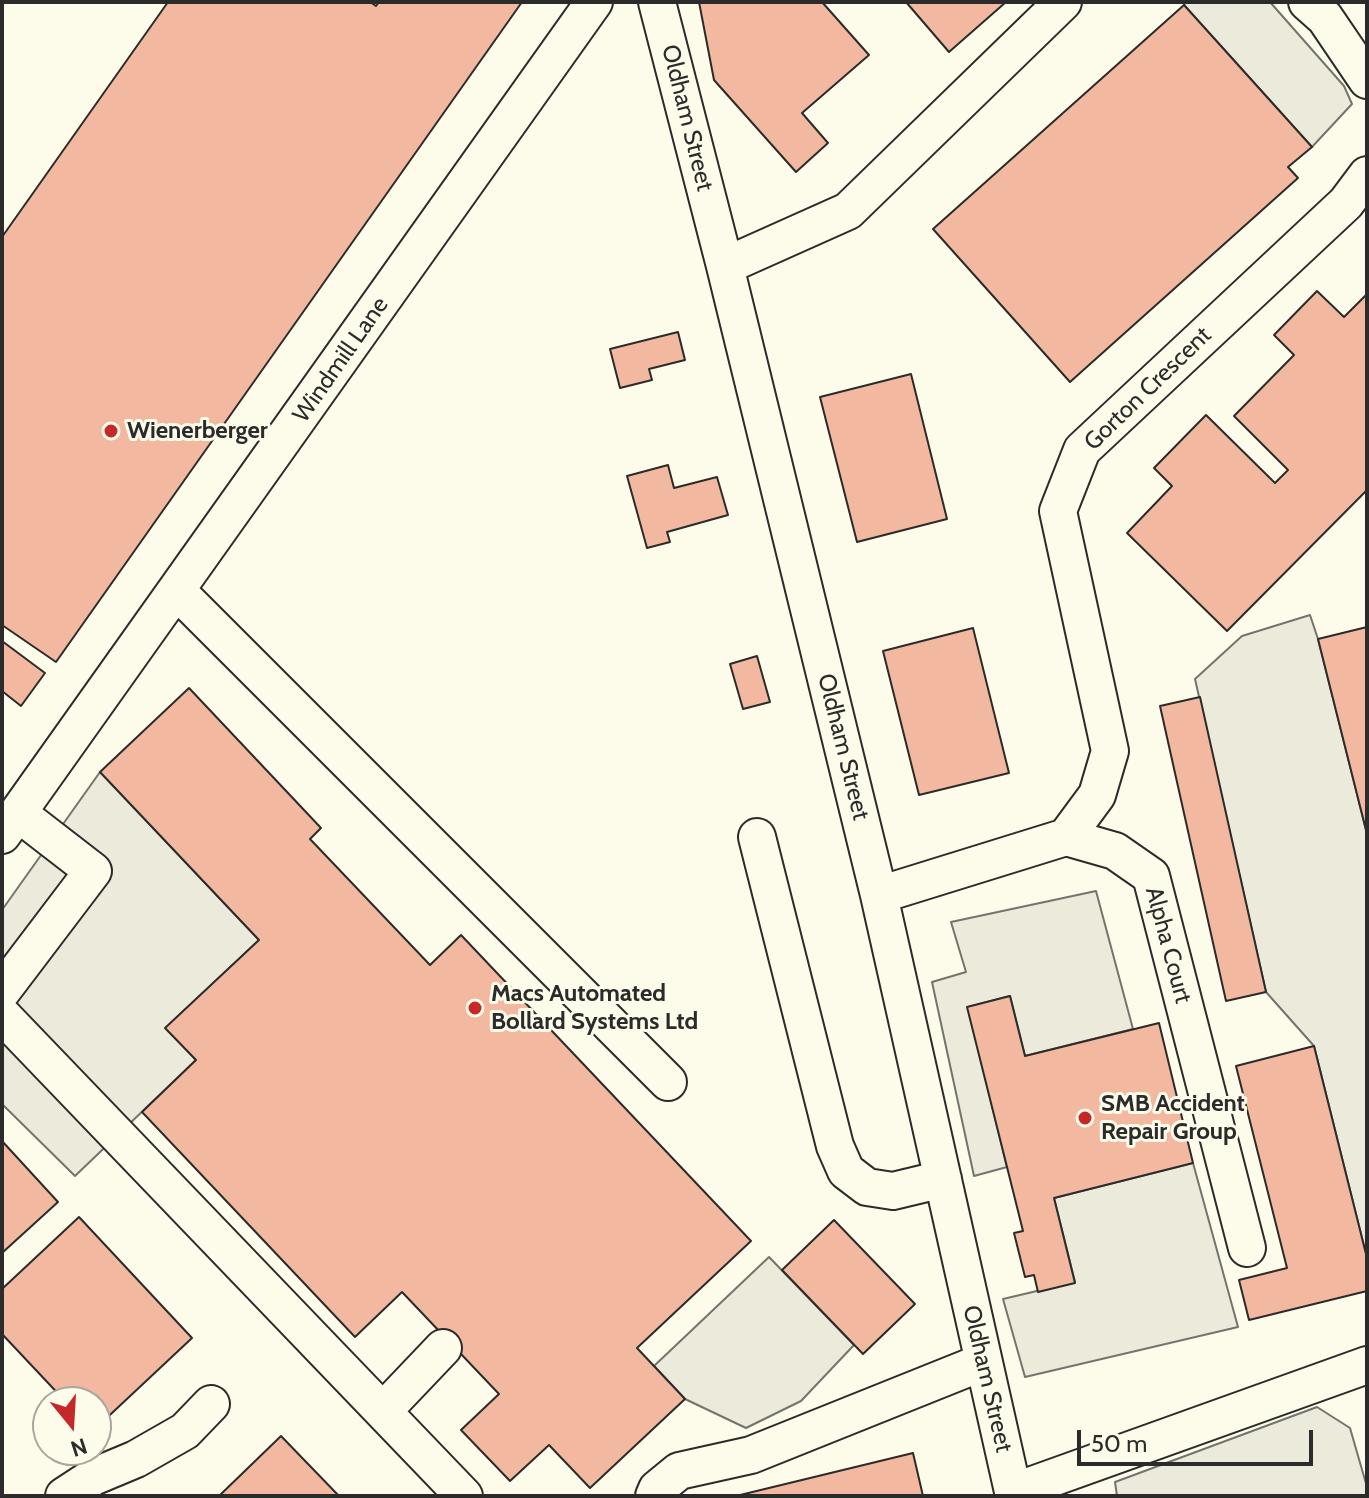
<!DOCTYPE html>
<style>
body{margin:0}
#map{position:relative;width:1369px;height:1498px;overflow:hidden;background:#fdfbea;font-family:Cabin,sans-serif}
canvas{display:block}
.frame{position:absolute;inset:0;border:4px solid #2b2b2b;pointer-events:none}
.north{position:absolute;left:32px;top:1386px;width:80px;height:80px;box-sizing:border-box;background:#fdfbea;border:2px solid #a9a89e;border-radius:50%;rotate:162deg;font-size:22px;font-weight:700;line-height:32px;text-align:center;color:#2b2b2b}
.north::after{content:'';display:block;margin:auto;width:28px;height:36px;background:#c62828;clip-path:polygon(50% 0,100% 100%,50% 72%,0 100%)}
.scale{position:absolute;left:1077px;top:1430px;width:236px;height:36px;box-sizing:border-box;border:4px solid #2b2b2b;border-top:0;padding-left:10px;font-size:24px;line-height:28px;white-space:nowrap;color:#2b2b2b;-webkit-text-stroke:6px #fdfbea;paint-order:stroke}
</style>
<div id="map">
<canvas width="1369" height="1498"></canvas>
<div class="frame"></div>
<div class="north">N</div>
<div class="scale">50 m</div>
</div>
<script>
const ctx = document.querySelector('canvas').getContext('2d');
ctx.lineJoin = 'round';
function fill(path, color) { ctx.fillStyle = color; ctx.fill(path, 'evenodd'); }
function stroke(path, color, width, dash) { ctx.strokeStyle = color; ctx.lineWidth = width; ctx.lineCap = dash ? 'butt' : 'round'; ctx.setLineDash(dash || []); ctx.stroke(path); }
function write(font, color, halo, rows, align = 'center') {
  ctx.font = font + ' Cabin,sans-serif'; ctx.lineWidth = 6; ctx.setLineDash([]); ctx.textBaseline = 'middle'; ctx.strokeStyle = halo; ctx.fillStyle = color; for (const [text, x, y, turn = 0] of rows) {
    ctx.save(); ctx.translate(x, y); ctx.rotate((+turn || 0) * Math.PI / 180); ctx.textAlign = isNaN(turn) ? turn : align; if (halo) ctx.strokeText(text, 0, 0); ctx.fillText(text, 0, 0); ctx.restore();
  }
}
const parking = new Path2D(`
 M1186,2H1270L1344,86L1352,104L1312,147L1184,5Z
 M1310,615L1318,639L1367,834V1258L1314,1046L1266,992L1195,679L1242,636Z
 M100,772L259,940L166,1028L196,1060L75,1176L2,1104V910Z
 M1096,891L1133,1029L1025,1056L1010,996L968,1007L1007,1167L974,1176L932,982L966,972L951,922Z
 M1193,1163L1238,1327L1025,1377L1003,1299L1075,1282L1054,1198Z
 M769,1257L854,1345L801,1401L746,1428L685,1399L654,1366Z
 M1317,1407L1350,1428L1367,1487V1496H1117L1115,1482Z`);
fill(parking, '#eceadb');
stroke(parking, '#74746e', 2);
const building = new Path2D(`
 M168,2H370L376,6L379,2H522L56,662L2,625V237Z
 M699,2H822L869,55L802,113L828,143L796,172L714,80Z
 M906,2H1006L949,52Z
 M1184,5L1312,147L1288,167L1298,178L1070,382L933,229Z
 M1317,291L1344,317L1367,294V490L1227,631L1127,533L1172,486L1154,468L1206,415L1275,483L1288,470L1234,416L1294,355L1274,335Z
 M678,332L685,360L649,369L652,380L620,388L610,349Z
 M911,374L947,519L857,542L820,397Z
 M668,465L674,488L717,477L728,515L667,532L670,542L647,548L627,476Z
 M1367,627V834L1318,639Z
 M973,628L1009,773L919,795L883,651Z
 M2,641L45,673L21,706L2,691Z
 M757,656L770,702L743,709L730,664Z
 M189,688L321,828L310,839L430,965L461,935L751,1241L637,1348L685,1399L590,1488L549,1445L510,1481L461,1430L499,1394L402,1292L355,1337L142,1112L196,1060L165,1028L259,940L100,772Z
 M1200,697L1266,992L1226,1001L1160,706Z
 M1010,996L1025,1056L1159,1023L1193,1163L1054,1198L1075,1283L1038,1292L1034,1275L1025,1277L1014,1233L1023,1231L967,1007Z
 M1314,1046L1367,1258V1291L1249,1320L1239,1280L1287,1268L1236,1066Z
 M2,1141L58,1202L2,1253Z
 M79,1217L192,1338L96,1428V1402H66L2,1334V1289Z
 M834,1220L915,1304L863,1354L782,1270Z
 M281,1436L339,1496H219Z
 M913,1453L923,1496H736Z`);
fill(building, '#f2b8a0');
stroke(building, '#2b2b2b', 2);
const minor = new Path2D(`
 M657,2L725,266L879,895L1014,1496
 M1307,2L1325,18L1367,80
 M725,266L848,211L1063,2
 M177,591L668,1082
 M2,835L594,2
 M757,837L835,1146L846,1171L867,1187L893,1191L943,1179
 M1066,837L1097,795L1110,751L1058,511L1082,450L1346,203L1367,175
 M879,895L1066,837L1115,851L1151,876L1247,1248
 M2,991L93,871L18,813
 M2,1015L464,1496
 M383,1411L443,1348
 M1013,1492L1367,1365
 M64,1496L93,1477L136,1459L185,1431L211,1404
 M654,1496L657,1489L679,1471L751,1455L983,1362`);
stroke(minor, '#2b2b2b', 40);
stroke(minor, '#fdfbea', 36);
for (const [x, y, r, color] of [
 [111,431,8,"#c62828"],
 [475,1008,8,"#c62828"],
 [1085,1118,8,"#c62828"]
]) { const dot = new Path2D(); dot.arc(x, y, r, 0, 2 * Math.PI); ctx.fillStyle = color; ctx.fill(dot); stroke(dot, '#fdfbea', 3); }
write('24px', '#2b2b2b', '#fdfbea', [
 ["Oldham Street",687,118,76],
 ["Windmill Lane",341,360,-55],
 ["Gorton Crescent",1148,389,-44],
 ["Oldham Street",843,747,76],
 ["Alpha Court",1168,945,75],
 ["Oldham Street",987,1379,77]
]);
write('bold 24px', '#2b2b2b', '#fdfbea', [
 ["Wienerberger",127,431],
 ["Macs Automated",491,994],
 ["Bollard Systems Ltd",491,1022],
 ["SMB Accident",1101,1104],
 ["Repair Group",1101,1132]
], 'left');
</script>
